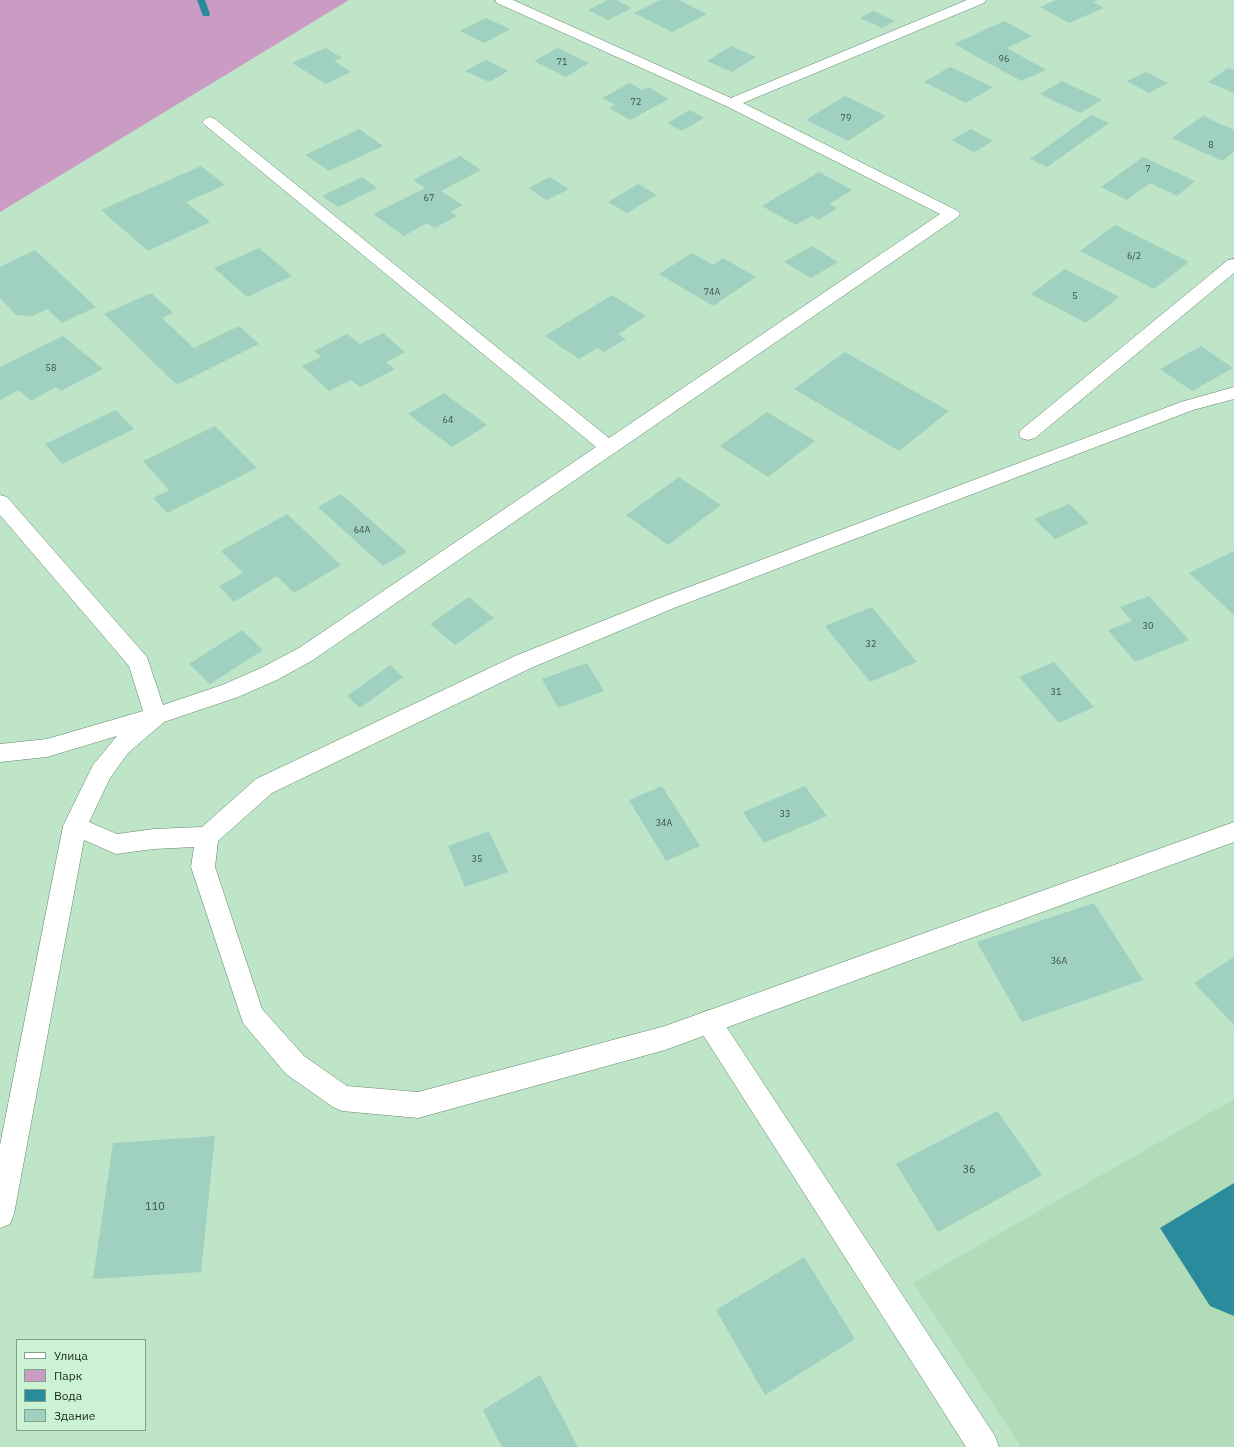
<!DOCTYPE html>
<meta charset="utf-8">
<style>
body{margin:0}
#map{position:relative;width:1234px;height:1447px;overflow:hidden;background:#bfe5c8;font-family:"IBM Plex Sans",sans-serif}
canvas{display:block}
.legend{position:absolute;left:16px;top:1339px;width:130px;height:92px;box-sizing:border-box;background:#ccf2d4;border:1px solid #85a18b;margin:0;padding:5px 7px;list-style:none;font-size:12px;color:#1a281d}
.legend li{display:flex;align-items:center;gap:8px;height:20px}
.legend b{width:20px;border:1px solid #85a18b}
</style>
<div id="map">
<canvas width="1234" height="1447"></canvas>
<ul class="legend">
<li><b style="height:5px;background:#fff"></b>Улица</li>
<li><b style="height:11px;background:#ca9bc3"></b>Парк</li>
<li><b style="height:11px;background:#2a8b9c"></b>Вода</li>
<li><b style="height:11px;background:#a0d0c0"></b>Здание</li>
</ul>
</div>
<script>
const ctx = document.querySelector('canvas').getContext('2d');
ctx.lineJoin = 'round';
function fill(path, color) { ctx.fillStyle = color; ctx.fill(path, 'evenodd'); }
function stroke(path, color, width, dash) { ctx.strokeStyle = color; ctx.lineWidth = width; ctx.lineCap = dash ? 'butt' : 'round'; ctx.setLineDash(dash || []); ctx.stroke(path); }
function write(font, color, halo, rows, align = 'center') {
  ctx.font = font + ' "IBM Plex Sans",sans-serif'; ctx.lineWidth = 3; ctx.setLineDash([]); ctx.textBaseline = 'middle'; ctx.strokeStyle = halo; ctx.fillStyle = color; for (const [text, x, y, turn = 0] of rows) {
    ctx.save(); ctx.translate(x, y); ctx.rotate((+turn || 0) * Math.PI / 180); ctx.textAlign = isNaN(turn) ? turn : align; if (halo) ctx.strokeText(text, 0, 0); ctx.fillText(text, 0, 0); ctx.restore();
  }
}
fill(new Path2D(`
 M1234,1099V1447H1021L913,1283Z`), '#b0dcba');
fill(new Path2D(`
 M0,0H349L0,212Z`), '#ca9bc3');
fill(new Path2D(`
 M1234,1183V1316L1210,1306L1160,1228Z`), '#2a8b9c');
fill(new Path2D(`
 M197,0H205L210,14L209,16H203Z`), '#2a8b9c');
fill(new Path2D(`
 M608,0H616L632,8L608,20L588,10Z
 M661,0H679L707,14L672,32L634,13Z
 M1056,0H1098L1093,2L1104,8L1069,23L1040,7Z
 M873,11L895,21L882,28L860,18Z
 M486,18L510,29L484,43L460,31Z
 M1004,21L1032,36L1007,48L1046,70L1021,81L954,44Z
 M731,46L756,57L732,72L707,61Z
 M326,48L342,58L334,61L351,72L326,84L292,63Z
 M558,48L589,63L566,77L534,61Z
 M486,60L508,71L489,82L465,71Z
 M950,67L993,87L966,103L924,82Z
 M1228,68L1234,70V93L1208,82Z
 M1146,72L1168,83L1149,93L1127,81Z
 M1062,81L1102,100L1080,113L1040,94Z
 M630,83L642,90L648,87L669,99L630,120L609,108L615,105L602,98Z
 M845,96L886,116L848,141L806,120Z
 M690,110L704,118L682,131L667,123Z
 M1091,115L1109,123L1047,167L1030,159Z
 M1203,116L1234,130V152L1222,161L1172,138Z
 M359,129L383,146L329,171L305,155Z
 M971,129L993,141L974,152L951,140Z
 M460,156L481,170L441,191L463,205L450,212L457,216L435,228L427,223L404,236L373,214L425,188L413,180Z
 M1143,157L1195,181L1177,196L1150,183L1127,200L1101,187Z
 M201,166L225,185L186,202L210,222L148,251L101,210Z
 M819,172L852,190L829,204L837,208L819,220L812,216L796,225L762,206Z
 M362,177L377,188L338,207L322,196Z
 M550,177L569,189L547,200L528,188Z
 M638,184L657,195L627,213L608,202Z
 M1115,225L1189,262L1154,289L1080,251Z
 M812,246L838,262L811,278L784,262Z
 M259,248L292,276L247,297L214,268Z
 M35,250L96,307L62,323L47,309L32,316L16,315L0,298V267Z
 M692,253L713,265L723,258L756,277L713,306L659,274Z
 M1065,269L1119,297L1086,323L1031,294Z
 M151,293L173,313L162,318L194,348L239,326L259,344L177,385L104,314Z
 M612,295L646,316L618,334L626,339L604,352L597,348L579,359L545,336Z
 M383,333L405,352L386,362L395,369L360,387L351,380L329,391L302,366L321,357L314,351L347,334L360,344Z
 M63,336L103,369L61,391L56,387L31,401L19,390L0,400V367Z
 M1201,346L1233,368L1192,391L1160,369Z
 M845,352L949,411L899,451L794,389Z
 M444,393L487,425L452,447L408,414Z
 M116,410L134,429L62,464L45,444Z
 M767,412L815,441L768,477L720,446Z
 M215,426L257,468L167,513L153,498L169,490L143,461Z
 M679,477L721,505L668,545L626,515Z
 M341,494L407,552L383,566L318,507Z
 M1069,504L1089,523L1055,539L1034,519Z
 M287,514L341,565L294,593L277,576L234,602L219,586L243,573L221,551Z
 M1234,551V615L1189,573Z
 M1149,596L1189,640L1135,662L1108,630L1132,621L1120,607Z
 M469,597L494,618L455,645L430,624Z
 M872,607L917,662L870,682L825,626Z
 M242,630L263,650L210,684L189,664Z
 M1054,662L1094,707L1059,723L1019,677Z
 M587,663L604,691L558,708L542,679Z
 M390,665L403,677L360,708L347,696Z
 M662,786L700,846L666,861L629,800Z
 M805,786L827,816L764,843L743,812Z
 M489,831L508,872L465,887L448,846Z
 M1094,903L1143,980L1022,1022L977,942Z
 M1234,957V1025L1194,983Z
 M997,1111L1042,1175L938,1232L896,1164Z
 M215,1136L201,1272L93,1279L113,1143Z
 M804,1257L855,1339L765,1395L716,1310Z
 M540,1375L578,1447H502L483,1410Z`), '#a0d0c0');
const service = new Path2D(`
 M709,1010L718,1014L995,1436L999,1447H966L700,1030L696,1022L700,1014Z`);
const minor = new Path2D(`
 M495,0H513L731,98L967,0H986L984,3L743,103L958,211L960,214L958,217L313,660L277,680L238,697L164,722L128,753L110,778L89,822L117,834L154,829L202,827L256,779L515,656L660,598L1181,402L1234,387V399L1193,410L674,608L531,668L272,793L218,841L215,867L262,1009L304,1056L347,1086L418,1092L665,1026L1234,822V842L665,1050L418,1118L342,1111L333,1107L286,1074L243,1023L191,867L194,847L154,849L116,854L84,840L14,1214L10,1224L0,1228V1145L63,826L93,765L117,736L47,757L0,762V744L47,739L143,711L129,666L0,515V495L7,497L147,657L163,705L222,685L261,668L299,648L596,447L205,125L202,122L205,119L210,117L215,119L609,438L940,214L726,106L497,3Z
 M1234,259V273L1035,438L1028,440L1021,438L1019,434L1021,430L1228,260Z`);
stroke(service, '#62856a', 1);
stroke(minor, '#62856a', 1);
fill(service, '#fff');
fill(minor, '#fff');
write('9px', '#3c5246', null, [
 ["96",1004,59],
 ["71",562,62],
 ["72",636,102],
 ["79",846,118],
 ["8",1211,145],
 ["7",1148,169],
 ["67",429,198],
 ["6/2",1134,256],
 ["74А",712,292],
 ["5",1075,296],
 ["58",51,368],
 ["64",448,420],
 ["64А",362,530],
 ["30",1148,626],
 ["32",871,644],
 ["31",1056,692],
 ["33",785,814],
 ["34А",664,823],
 ["35",477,859],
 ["36А",1059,961]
]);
write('11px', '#3c5246', null, [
 ["36",969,1170],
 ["110",155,1207]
]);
</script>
